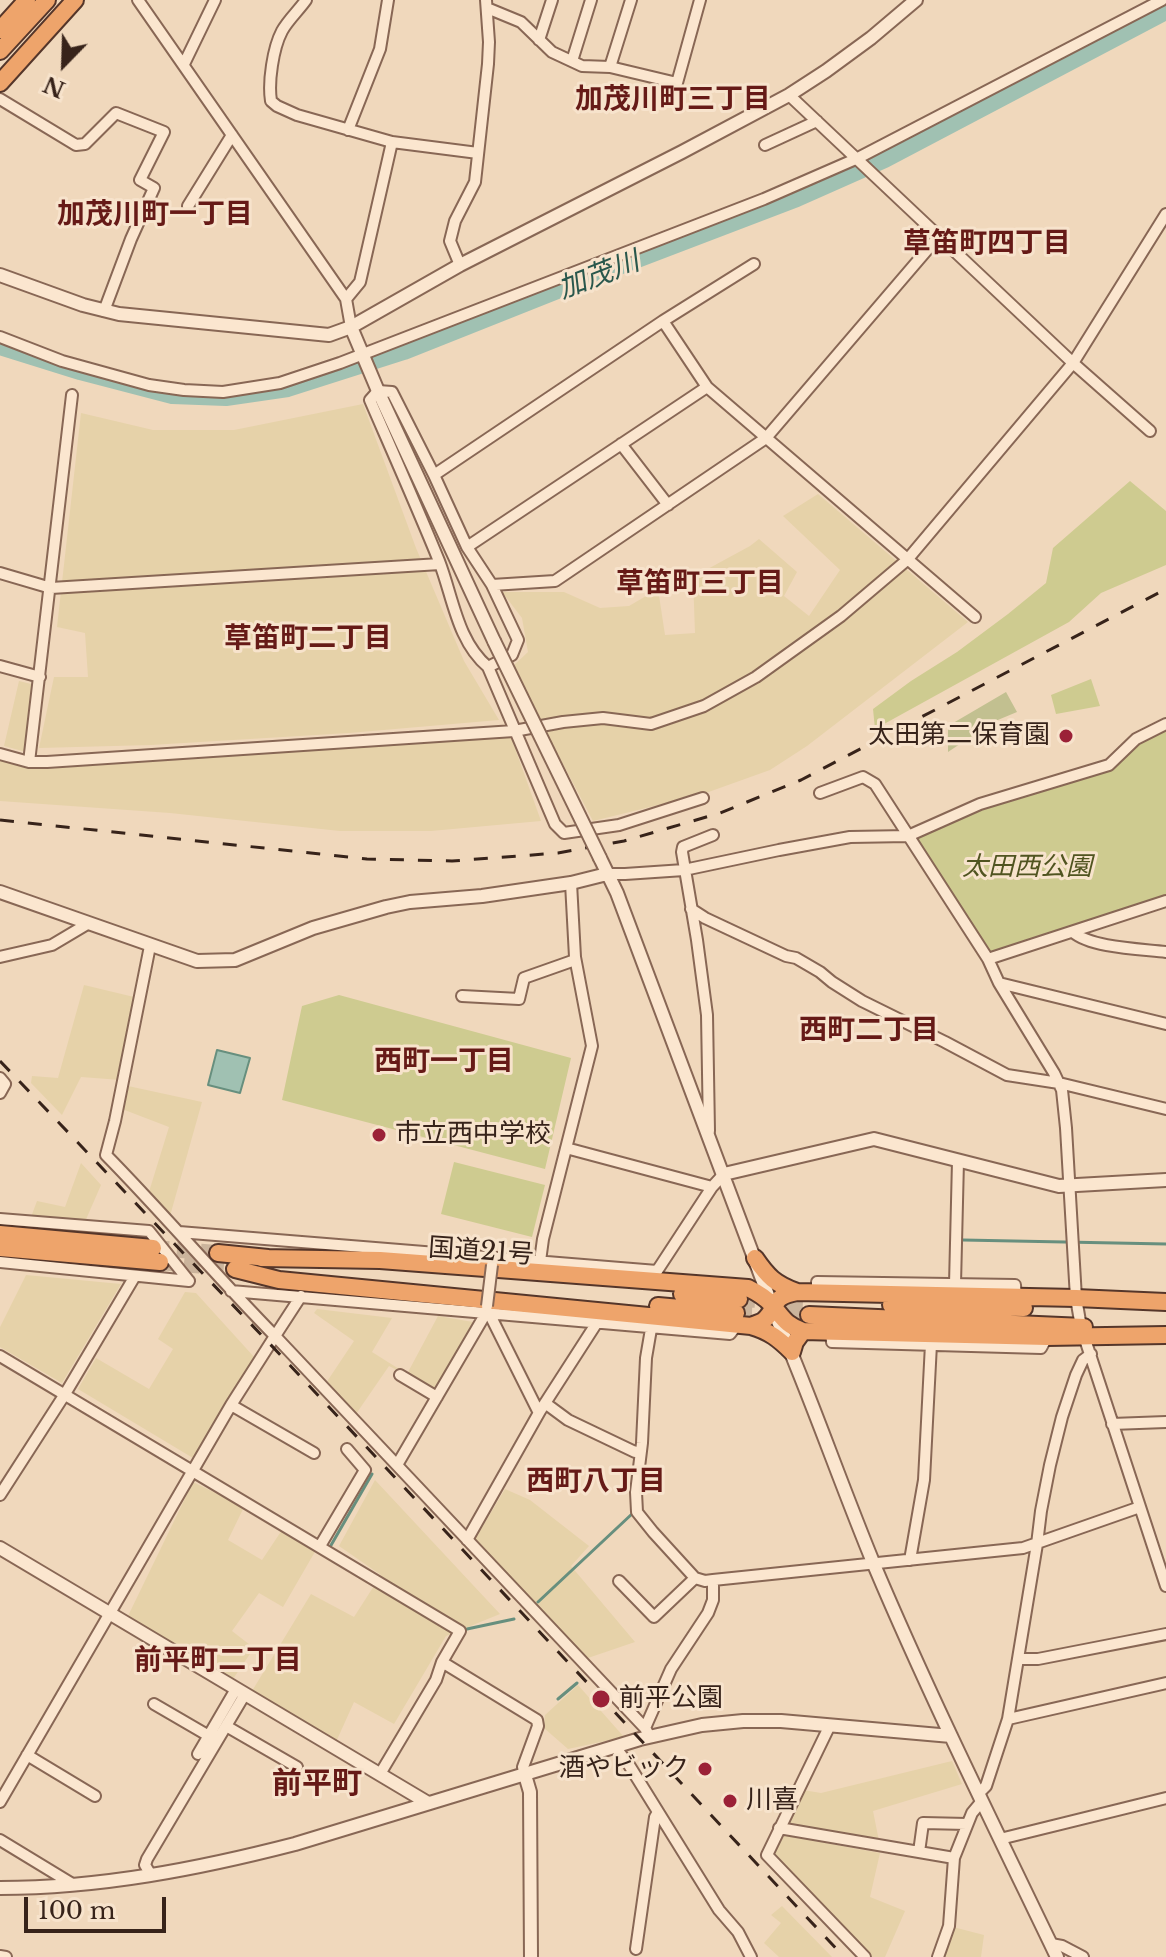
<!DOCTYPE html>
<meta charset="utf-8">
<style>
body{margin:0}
#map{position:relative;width:1166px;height:1957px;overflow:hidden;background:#f0d8bc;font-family:"Libre Baskerville",serif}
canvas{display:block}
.north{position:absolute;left:24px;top:24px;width:80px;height:80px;-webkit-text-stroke:6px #f7e3cc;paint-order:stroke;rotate:203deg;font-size:22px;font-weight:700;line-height:32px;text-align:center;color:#37231a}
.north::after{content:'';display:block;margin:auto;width:28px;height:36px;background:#37231a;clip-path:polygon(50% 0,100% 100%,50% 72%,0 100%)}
.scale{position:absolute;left:24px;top:1897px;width:142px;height:36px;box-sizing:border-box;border:4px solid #37231a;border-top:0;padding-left:10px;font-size:24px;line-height:28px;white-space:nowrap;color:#37231a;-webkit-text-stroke:6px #f7e3cc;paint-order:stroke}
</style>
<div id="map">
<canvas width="1166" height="1957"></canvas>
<div class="north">N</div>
<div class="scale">100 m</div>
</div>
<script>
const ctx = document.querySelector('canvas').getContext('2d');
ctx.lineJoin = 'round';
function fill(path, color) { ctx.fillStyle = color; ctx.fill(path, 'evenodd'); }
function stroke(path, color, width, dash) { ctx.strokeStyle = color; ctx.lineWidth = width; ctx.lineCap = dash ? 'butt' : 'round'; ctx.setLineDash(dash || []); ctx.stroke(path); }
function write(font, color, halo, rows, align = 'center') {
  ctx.font = font + ' "Libre Baskerville","Noto Sans JP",serif'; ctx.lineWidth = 6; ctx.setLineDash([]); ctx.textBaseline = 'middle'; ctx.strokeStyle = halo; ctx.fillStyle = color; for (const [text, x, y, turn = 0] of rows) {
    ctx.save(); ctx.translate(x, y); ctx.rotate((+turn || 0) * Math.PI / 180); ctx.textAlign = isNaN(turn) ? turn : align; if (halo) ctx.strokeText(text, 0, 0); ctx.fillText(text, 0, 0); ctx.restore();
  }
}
fill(new Path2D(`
 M363,404L416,548L464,661L499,720L349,733L151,745L39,748L54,677H88L85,633L57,627L81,413L153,430H234Z
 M818,494L968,622L807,746L770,770L703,794L593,821L512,667L528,652L522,618L502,592H564L600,608L629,606L658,589L665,635L695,633L693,577L750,546L759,539L797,572L784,596L809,616L840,570L783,516Z
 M19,681L35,685L26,752L4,746Z
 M511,737L541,821L431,831H340L170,813L0,801V759L23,766L44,769Z
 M84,985L134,997L121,1080L81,1077L62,1115L31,1083L32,1076L58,1078Z
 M128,1086L202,1102L170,1216L148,1195L169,1127L122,1109Z
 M81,1163L101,1185L84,1224L31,1217L37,1201L65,1207Z
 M26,1275L121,1284L62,1383L0,1347V1327Z
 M185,1292L196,1293L255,1358L193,1458L78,1389L96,1358L149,1389L173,1349L158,1339Z
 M317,1309L392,1318L372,1352L407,1374L438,1316L473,1322L435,1389L389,1366L356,1414L326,1383L354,1341L314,1313Z
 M375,1480L500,1614L446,1636L394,1724L354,1702L336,1742L252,1691L311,1594L354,1617L381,1575L339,1546Z
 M193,1482L244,1507L228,1540L262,1560L282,1530L316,1550L283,1607L259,1593L232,1631L254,1648L233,1679L127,1618Z
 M505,1489L530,1500L589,1546L571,1566L635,1642L585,1659L474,1541Z
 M578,1685L624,1737L568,1749L544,1728L545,1715Z
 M952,1761L962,1784L873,1811L879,1841L785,1825L803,1790L821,1793Z
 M782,1835L880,1853L870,1897L905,1911L885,1957H865L773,1858L775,1843Z
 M782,1906L832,1957H779L764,1943L781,1923L771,1915Z
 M953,1927L984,1935L981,1957H943Z`), '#e6d2a9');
fill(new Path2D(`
 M1130,481L1166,511V565L1101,593L1069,622L875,729L873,709L911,681L957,652L1008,614L1046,583L1053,548Z
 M1091,679L1100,706L1056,714L1051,695Z
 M1166,724V901L988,959L908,836L980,804L1109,765L1136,739Z
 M339,995L571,1058L545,1169L282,1100L302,1006Z
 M454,1162L545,1185L532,1237L441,1214Z`), '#cecb90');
fill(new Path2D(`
 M1006,692L1017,712L993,722L948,752V726Z`), '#c2c090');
const water = new Path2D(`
 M217,1050L250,1058L240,1093L208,1085Z`);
fill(water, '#a0c1b2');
stroke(water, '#678f7e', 2);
stroke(new Path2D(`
 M963,1240L1166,1244
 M330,1547L372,1474
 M538,1602L633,1513
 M467,1629L514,1619
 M558,1699L577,1683`), '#678f7e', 3);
stroke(new Path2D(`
 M0,347L80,372L172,396L226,398L288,389L404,352L590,278L797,199L885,160L1166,12`), '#a0c1b2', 16);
stroke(new Path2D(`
 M153,1248L218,1253
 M160,1262L226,1268
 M739,1299L810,1302
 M736,1313L809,1315`), '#cbb49c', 16, [16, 8]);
const minor = new Path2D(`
 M138,0L346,299L351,327
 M306,0C299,10 288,20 282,31C273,48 268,82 271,101L277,106L297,115L392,142L478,153
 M487,8L521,22L552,52L582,66L610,67L677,83L700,0
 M539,40L552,0
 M572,61L591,0
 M184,64L215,0
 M610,67L631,0
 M789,95L1073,363L1150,431
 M0,99L76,145L85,144L116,113L164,132L140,180L154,188L131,239L104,311
 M348,130L380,49L388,0
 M765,145L817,121
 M188,206L232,135
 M460,265L450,241L455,221L475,182L488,64L489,42L486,0
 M346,299L360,282L392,142
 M663,321L707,387L975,617
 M0,337L62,361L149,385L184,390L223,392L280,383L340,363L764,199L858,158L1162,0
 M621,444L668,505
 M434,475L663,321L754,264
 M467,547L707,387
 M0,573L51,588L440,564
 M492,585L555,581L766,438L939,236
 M0,666L40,677
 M488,667L512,655L518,640L492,585L467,547L434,475L392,392L378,391L370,400C393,453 417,507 439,561C453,597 457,641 488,667L555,824L564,833L619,825L703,798
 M0,754L29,762H47L514,731L563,722L603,718L651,724L704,706L756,677L841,616L907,560L1073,363L1166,214
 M29,762L72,395
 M820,793L863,777L875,784L988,959L999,983L1054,1073L1062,1090L1066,1128L1076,1298L1081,1327L1166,1586
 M607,874H625L684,870L779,850L850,837L908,836L980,804L1109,765L1136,739L1166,724
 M691,909L705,918L786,956L796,958L820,972L832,982L862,1001L945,1042L1007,1075L1059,1083L1166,1109
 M1073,932C1091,948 1141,949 1166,952
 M0,957L52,945L89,923
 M988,959L1166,901
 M999,983L1166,1024
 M462,996L519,999L524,978L575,960
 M0,1078L5,1084L0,1093
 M709,1131L707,1015L697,940L682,852L683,847L713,835
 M566,1148L712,1187
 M0,1219L149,1231L189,1281
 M179,1232L657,1271L712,1187L724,1174
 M540,1261L543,1239L592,1046L575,957L571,883
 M0,1262L189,1281
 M955,1284L958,1161
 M231,1291L730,1334L737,1325
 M817,1292V1282L1015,1285L1016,1297
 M301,1296L275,1336L645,1728L650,1737
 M493,1314L492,1319L539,1413
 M651,1329L646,1358L642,1443L636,1492L637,1512L653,1532L695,1578L705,1581L713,1580L1023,1548L1140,1507
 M831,1331L832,1342L1041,1348L1047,1337
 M0,1356L460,1631L442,1662L436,1680L380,1774
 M400,1375L437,1397
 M545,1403L568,1420L635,1452L641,1451
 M231,1405L314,1453
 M1112,1424L1166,1422
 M397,1465L486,1313L487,1307
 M0,1495L65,1394L135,1276
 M467,1540L540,1411L596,1324
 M320,1546L365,1470L347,1449
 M910,1560L924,1480L931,1344
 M619,1581L654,1617L695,1578
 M1019,1659H1038L1166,1634
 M442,1662L537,1720L538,1726L523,1767L525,1775
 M154,1704L209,1736
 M1008,1719L1166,1683
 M830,1725L767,1855L865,1957
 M226,1726L297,1767
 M645,1728L671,1669L708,1613L713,1600V1580
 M616,1748L629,1765L719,1910L738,1932L751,1957
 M198,1754L236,1689
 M27,1755L95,1796
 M979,1793L986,1786L1008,1719L1037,1544L1041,1511L1050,1465L1062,1417L1076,1375L1083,1360L1091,1354
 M0,1802L231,1405L275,1336C217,1277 164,1214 106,1155L115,1121L150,946
 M779,1828L954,1858
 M1000,1839L1166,1798
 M0,1840L74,1885
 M919,1852L923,1823L967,1824
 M151,1875L145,1865L147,1859L245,1694
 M1051,1944L1062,1946L1083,1957
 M636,1949L655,1817L658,1812
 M0,1956L6,1957
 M938,1957L949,1926L954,1858L972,1813L982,1801`);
const tertiary = new Path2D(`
 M0,275L83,305L119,314L329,335L351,327L460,265L682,152L789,95L826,71L871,38L916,0
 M351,327L378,391L494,641
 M600,858L617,893L777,1319C812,1400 841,1485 875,1567C931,1699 995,1828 1057,1957
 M0,892L197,961L235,960L313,928L386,907L410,902L482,896L571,883L607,874
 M724,1174L874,1139L1059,1186L1166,1180
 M0,1548L428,1803
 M525,1775L530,1792L531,1957
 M0,1888C100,1888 198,1869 295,1844L640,1739L702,1725L743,1721H781L951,1736`);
const trunk = new Path2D(`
 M0,30L27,0
 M0,51L47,0
 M0,83L75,0
 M0,1234L153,1248
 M0,1248L160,1262
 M218,1253L268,1258
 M261,1258L380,1260L748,1288C756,1292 765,1297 771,1304C783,1317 785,1325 803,1331
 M755,1258C768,1277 775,1284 797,1292L1076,1298L1166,1302
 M235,1269L279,1280L751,1326C755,1324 760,1323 763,1321C779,1308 769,1297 797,1292
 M682,1294L739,1299
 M891,1305L1024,1308
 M658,1306L736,1313
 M809,1315L1084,1327
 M751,1326C769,1331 779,1339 792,1352L795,1342L803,1331L1047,1337L1166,1335`);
stroke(minor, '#886755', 14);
stroke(tertiary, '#886755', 16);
stroke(trunk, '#55362a', 20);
stroke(minor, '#fbe6cf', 10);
stroke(tertiary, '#fbe6cf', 12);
stroke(trunk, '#eea46b', 16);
stroke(new Path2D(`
 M0,820L367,859L452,861L558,853L624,841L720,813L801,780L1166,589
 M0,1061L270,1344L844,1957`), '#37231a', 3, [14, 14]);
const minorBridge = new Path2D(`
 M487,1306L492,1265`);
const tertiaryBridge = new Path2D(`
 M494,641L600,858`);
stroke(minorBridge, '#886755', 14, []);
stroke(tertiaryBridge, '#886755', 16, []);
stroke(minorBridge, '#fbe6cf', 10);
stroke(tertiaryBridge, '#fbe6cf', 12);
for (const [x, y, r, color] of [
 [1066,736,8,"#9b2137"],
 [379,1135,8,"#9b2137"],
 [601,1699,10,"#9b2137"],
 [705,1769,8,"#9b2137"],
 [730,1801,8,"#9b2137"]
]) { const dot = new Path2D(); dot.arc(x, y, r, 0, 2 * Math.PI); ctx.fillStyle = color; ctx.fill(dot); stroke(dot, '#f7e3cc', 3); }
write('26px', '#37231a', '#f7e3cc', [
 ["太田第二保育園",1050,736,"right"],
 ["市立西中学校",395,1135],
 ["前平公園",619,1699],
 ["酒やビック",689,1769,"right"],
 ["川喜",746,1801]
], 'left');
write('italic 26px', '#505420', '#f7e3cc', [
 ["太田西公園",1027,868]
]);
write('26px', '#37231a', '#f7e3cc', [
 ["国道21号",481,1252,4]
]);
write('bold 28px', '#661a17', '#f7e3cc', [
 ["加茂川町三丁目",673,100],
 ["加茂川町一丁目",155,215],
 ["草笛町四丁目",987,244],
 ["草笛町三丁目",700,584],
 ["草笛町二丁目",308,639],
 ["西町二丁目",869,1031],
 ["西町一丁目",444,1062],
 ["西町八丁目",596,1482],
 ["前平町二丁目",218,1661]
]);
write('italic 28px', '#29574c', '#f7e3cc', [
 ["加茂川",599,276,-21]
]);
write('bold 30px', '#661a17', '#f7e3cc', [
 ["前平町",317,1785]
]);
</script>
